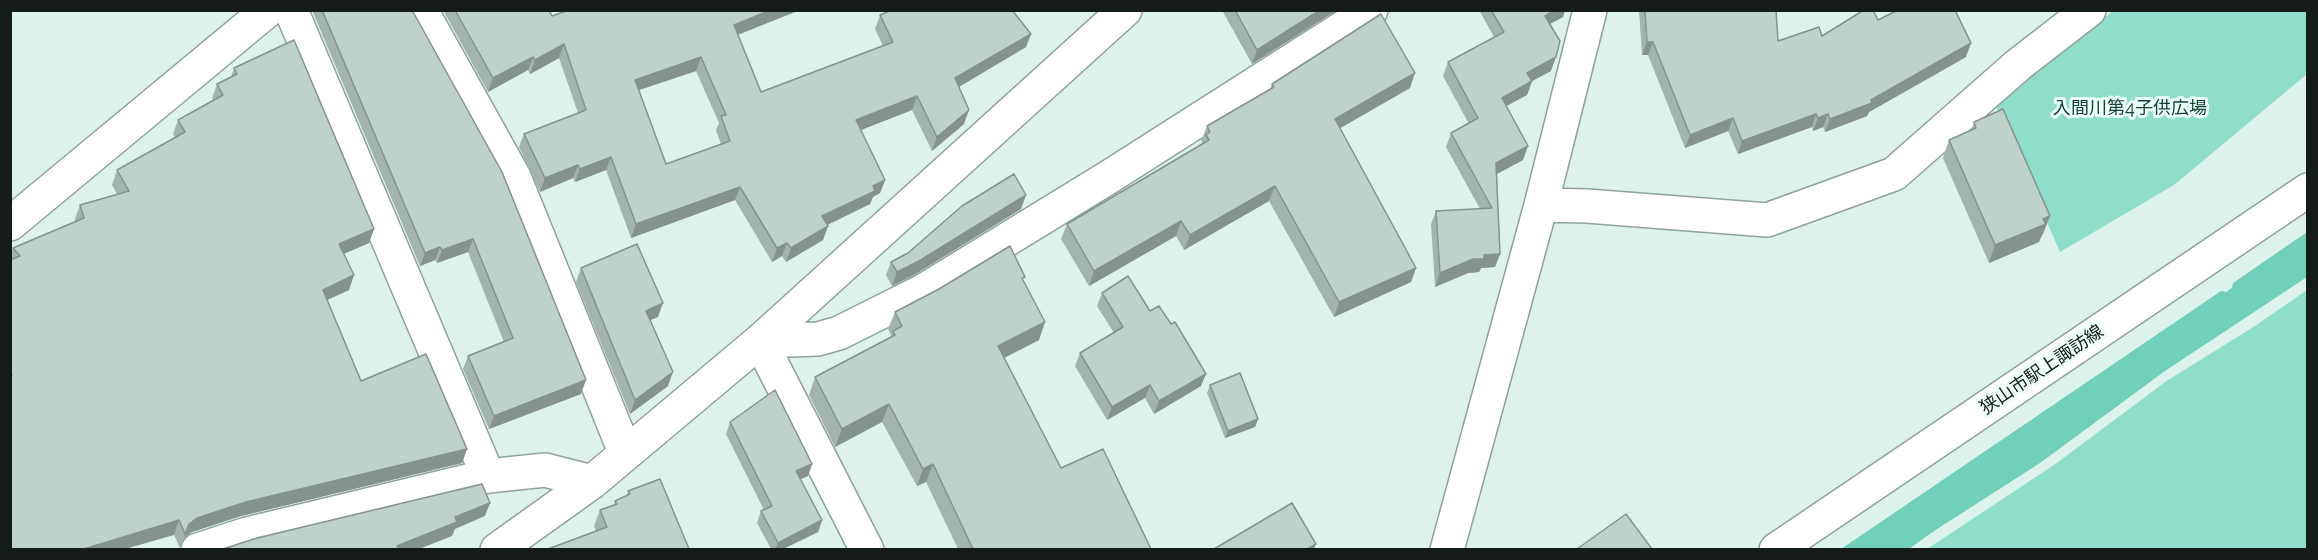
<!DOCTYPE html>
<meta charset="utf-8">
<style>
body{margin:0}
#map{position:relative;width:2318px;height:560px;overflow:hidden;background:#def2ec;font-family:Raleway,sans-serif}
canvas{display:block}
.frame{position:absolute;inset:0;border:12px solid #141b19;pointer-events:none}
</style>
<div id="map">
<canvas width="2318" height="560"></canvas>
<div class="frame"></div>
</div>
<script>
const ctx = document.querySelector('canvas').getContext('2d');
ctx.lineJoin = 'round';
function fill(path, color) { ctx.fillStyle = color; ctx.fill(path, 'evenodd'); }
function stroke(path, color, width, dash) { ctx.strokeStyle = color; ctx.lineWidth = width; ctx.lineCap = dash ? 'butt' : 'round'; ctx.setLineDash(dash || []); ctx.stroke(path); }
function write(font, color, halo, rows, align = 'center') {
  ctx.font = font + ' Raleway,"Noto Sans JP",sans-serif'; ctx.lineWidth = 6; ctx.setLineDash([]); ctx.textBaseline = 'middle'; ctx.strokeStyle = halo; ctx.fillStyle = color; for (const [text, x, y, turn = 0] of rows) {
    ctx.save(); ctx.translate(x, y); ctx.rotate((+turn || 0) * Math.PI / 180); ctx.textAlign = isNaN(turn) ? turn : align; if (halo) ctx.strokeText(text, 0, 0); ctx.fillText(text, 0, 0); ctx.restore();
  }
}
fill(new Path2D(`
 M2113,11H2307V74L2174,185L2060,252L1995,104Z
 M2307,290V549H1927L2054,465L2168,380L2255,326Z`), '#8edec9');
fill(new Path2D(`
 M2307,232V277L2165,371L2040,463L1934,531L1909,549H1841L2221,291L2226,292L2232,288L2233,283Z`), '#71d0b9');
const minor = new Path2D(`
 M291,10L488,476
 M421,10L514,177L625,452
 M1541,205L1587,206L1767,220L1894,174L2018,65L2089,10
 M10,224L268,10
 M198,550L247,534L488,476L545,470L592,482
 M497,550L592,482L760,341L1125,10
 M867,550L760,341L818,339L839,333L923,291L1109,177L1371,10
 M1447,550L1541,205L1590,10
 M1776,550L2308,190`);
stroke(minor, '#8fa19b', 36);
stroke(minor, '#fff', 33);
fill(new Path2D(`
 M312,10H412L581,394L489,429L463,369L468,356L504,342L468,252L437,263L435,260L420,266Z
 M443,10H549L552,16L800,10L738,35L761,92L883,46L875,29L880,15L1026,47L959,87L964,124L932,151L912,110L860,130L885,180L880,193L873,197L870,204L827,225L828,226L823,240L786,262L782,256L772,262L735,200L631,238L606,170L575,182L573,178L540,192L519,147L524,134L578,113L559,58L530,74L528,70L488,92ZM696,71L719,123L716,130L721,144L666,164L639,90Z
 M1223,10H1337L1252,64L1223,12Z
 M1479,10H1565L1563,17L1550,24L1551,71L1532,81L1527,95L1506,106L1523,160L1497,174L1500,254L1495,267L1481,268L1479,272L1468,273L1435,287L1431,224L1436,211L1480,209L1446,147L1451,133L1469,124L1443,76L1448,62L1494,37Z
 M1639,10H1776L1778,41L1822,36L1878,20L1966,57L1869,112L1867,116L1825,132L1823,127L1813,131L1812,127L1738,154L1728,131L1685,148L1648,55H1642Z
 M234,68L374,229L369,243L343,254L349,290L327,300L361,381L467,449L462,463L241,516L192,532L184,538L180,548L174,535L10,549V255L13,248L75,222V219L80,205L117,194L112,185L117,170L175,137L173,134L178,120L214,101L212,98L217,84L231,77Z
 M1272,84L1410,88L1340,128L1416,268L1411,282L1334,317L1269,201L1184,250L1176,236L1089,286L1061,239L1067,224L1203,143L1201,141L1207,126L1270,89Z
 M1974,122L2043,234L2042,235L2039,242L1989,263L1943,158L1949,140L1971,131Z
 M1021,209L914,275L892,286L886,275L891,262Z
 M581,268L658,317L650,320L668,386L630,414L576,282Z
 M1024,281L1039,340L1004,358L1061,468L1151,549H958L926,482L917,486L882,422L835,447L809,395L815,377L891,338V335L888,329L895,312Z
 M1102,293L1150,311L1201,386L1154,414L1145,398L1107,420L1075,366L1080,353L1114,333L1097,306Z
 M1210,385L1258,419L1255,427L1225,438L1207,393Z
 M730,422L812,464L808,476L800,479L822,520L818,532L783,549H771L757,523L761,511L764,510L726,434Z
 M628,491L689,549L596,531L594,526L600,510L614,505L615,501L627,496Z`), '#a3b4af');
fill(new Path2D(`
 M771,10H800L729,38L734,25Z
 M1320,10H1337L1252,64L1257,50Z
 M1555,10H1565L1563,17L1540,29L1545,16Z
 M1031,34L1026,47L950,92L955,78Z
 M1647,42H1653L1648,55H1642Z
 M1971,43L1966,57L1869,112L1867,116L1825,132L1830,119L1871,100Z
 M564,44L559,58L530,74L535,60Z
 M533,57L528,70L488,92L493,78Z
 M701,57L696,71L630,93L635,80Z
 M1556,57L1551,71L1532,81L1527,95L1497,111L1502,98L1527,73Z
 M1415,73L1410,88L1330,134L1335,119Z
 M917,96L912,110L851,134L856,120Z
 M969,110L964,124L932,151L937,137Z
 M1816,114L1812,127L1738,154L1742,141Z
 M1828,114L1823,127L1813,131L1818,118Z
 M1733,118L1728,131L1685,148L1690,135Z
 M1528,146L1523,160L1491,177L1496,163Z
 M611,157L606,170L575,182L580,169Z
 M578,165L573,178L540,192L545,178Z
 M885,180L880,193L873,197L870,204L817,230L822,216L873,186Z
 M1275,186L1269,201L1184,250L1190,235Z
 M740,187L735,200L631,238L636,224Z
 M1026,195L1021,209L914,275L892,286L897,272Z
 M2050,216L2043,234L2042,235L2039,242L1989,263L1995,245Z
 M1181,221L1176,236L1089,286L1094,271Z
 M828,226L823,240L786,262L791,248Z
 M374,229L369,243L334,258L339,244Z
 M473,239L468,252L437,263L442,250Z
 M787,243L782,256L772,262L777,248Z
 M440,247L435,260L420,266L425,253Z
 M1500,254L1495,267L1481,268L1479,272L1468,273L1435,287L1440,273L1484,255Z
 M1416,268L1411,282L1334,317L1339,302Z
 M354,275L349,290L318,304L323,290Z
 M663,303L658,317L641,324L646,311Z
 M1045,322L1039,340L992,364L998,346Z
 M673,372L668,386L630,414L635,400Z
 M1206,374L1201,386L1154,414L1159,401Z
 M586,380L581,394L489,429L494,416Z
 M1150,385L1145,398L1107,420L1112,407Z
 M889,404L882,422L835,447L842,429Z
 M1258,419L1255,427L1225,438L1228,431Z
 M467,449L462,463L241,516L192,532L184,538L180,548L189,524L197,518L246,502Z
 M812,464L808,476L792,483L796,471Z
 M933,464L926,482L917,486L923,469Z
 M490,503L485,516L455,529L452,536L419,549H396L397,546L455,517Z
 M179,520L174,535L125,549H84Z
 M822,520L818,532L783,549H775L778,543Z
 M1316,544L1314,549H1307Z`), '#85928e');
const building = new Path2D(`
 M322,10H412L502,172L586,380L494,416L468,356L513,338L473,239L442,250L440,247L425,253Z
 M455,10H549L552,16L569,10H771L734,25L761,92L893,42L880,15L892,10H1012L1031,34L955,78L969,110L937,137L917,96L856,120L885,180L873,186L875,191L822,216L828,226L791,248L787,243L777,248L740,187L636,224L611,157L580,169L578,165L545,178L524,134L586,110L564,44L535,60L533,57L493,78ZM701,57L726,115L721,116L730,141L666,164L635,80Z
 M1235,10H1320L1257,50Z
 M1491,10H1555L1545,16L1560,41L1556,57L1527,73L1532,81L1502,98L1528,146L1496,163L1500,254L1484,255V259H1473L1440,273L1436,211L1492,208L1451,133L1478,118L1448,62L1504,32Z
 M1645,10H1776L1778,41L1819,27L1822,36L1864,10H1873L1878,20L1898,10H1955L1971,43L1871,100L1872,103L1830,119L1828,114L1818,118L1816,114L1742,141L1733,118L1690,135L1653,42H1647Z
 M1381,14L1415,73L1335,119L1416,268L1339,302L1275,186L1190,235L1181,221L1094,271L1067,224L1209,140L1206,135L1210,132L1207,126L1274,87L1272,84Z
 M294,40L374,229L339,244L354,275L323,290L361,381L426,354L467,449L246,502L197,518L189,524L185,534L179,520L84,549H10V377L12,376L10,371V260L20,256L13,248L84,218L80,205L129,191L117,170L185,132L178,120L223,95L217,84L237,74L234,68Z
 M2003,109L2050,216L2043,219L2046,224L1995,245L1949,140L1976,128L1974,122Z
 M1014,174L1026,195L919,261L897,272L891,262L908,253L962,206Z
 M637,244L663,303L646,311L673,372L635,400L581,268Z
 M1010,246L1025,277L1022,278L1045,322L998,346L1061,468L1103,449L1151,549H973L933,464L923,469L889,404L842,429L815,377L895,335L893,331L902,326L895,312L939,289Z
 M1128,276L1150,311L1159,306L1171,324L1175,322L1206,374L1159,401L1150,385L1112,407L1080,353L1123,327L1102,293Z
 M1240,373L1258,419L1228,431L1210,385Z
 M775,390L812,464L796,471L822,520L778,543L761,511L772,506L730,422Z
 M660,479L689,549H548L607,527L600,510L617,504L615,501L630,494L628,491Z
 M482,484L490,503L455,517L457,522L397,546L399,549H223L257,538Z
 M1292,503L1316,544L1307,549H1214Z
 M1626,514L1652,549H1577Z`);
fill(building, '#bed1cb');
stroke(building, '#85928e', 1.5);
write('18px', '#154036', '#ecfff9', [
 ["入間川第4子供広場",2130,109]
]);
write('18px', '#141b19', '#ecfff9', [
 ["狭山市駅上諏訪線",2042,370,-34]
]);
</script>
